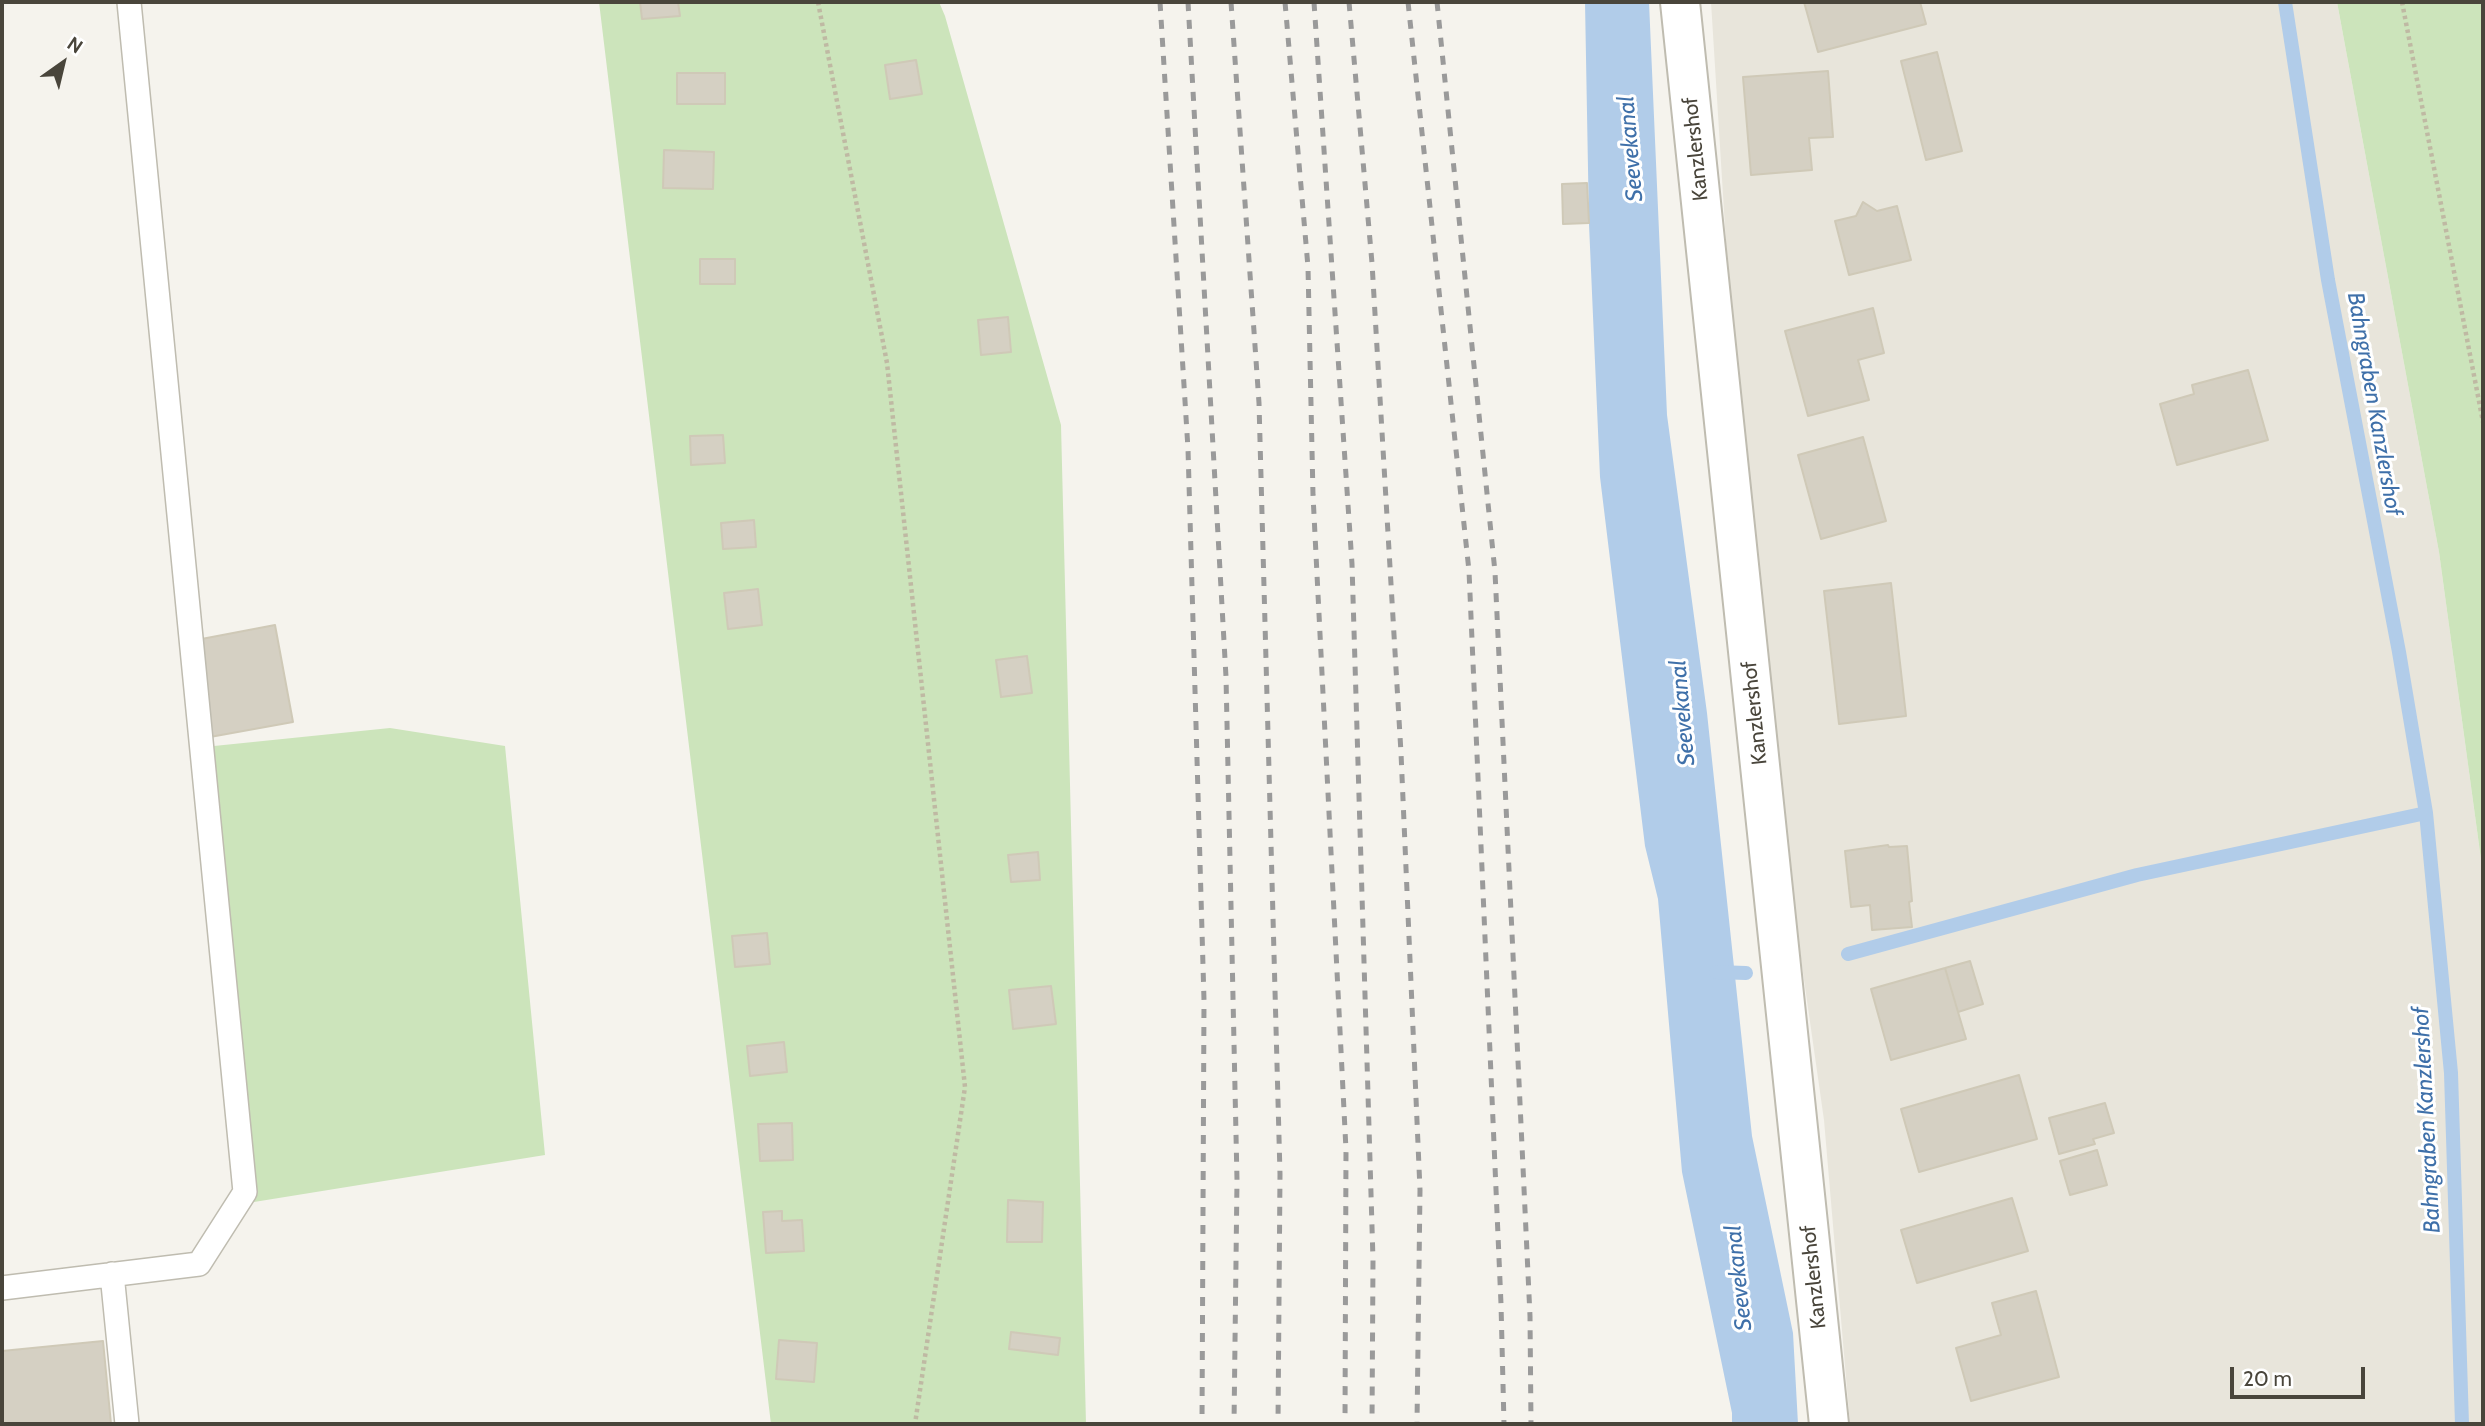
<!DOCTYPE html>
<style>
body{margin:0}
#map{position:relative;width:2485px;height:1426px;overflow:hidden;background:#f5f3ed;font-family:Cabin,sans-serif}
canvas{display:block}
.frame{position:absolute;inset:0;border:4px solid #49453b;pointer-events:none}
.north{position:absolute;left:28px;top:28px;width:70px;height:70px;-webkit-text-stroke:5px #fff;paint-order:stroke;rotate:34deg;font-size:19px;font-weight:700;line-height:28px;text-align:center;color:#49453b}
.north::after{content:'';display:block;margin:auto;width:24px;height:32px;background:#49453b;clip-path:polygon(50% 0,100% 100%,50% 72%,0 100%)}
.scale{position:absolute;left:2230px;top:1367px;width:135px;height:32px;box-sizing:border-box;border:4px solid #49453b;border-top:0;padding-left:9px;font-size:21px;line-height:24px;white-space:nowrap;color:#49453b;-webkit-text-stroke:5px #fff;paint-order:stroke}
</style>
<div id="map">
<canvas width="2485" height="1426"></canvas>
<div class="frame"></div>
<div class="north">N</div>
<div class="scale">20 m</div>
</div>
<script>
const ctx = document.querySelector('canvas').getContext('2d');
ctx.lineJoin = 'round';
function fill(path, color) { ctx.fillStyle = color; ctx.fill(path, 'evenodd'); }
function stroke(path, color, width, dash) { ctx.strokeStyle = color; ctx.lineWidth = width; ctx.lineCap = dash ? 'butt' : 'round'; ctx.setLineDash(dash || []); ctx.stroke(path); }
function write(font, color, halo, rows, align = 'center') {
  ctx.font = font + ' Cabin,sans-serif'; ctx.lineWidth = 6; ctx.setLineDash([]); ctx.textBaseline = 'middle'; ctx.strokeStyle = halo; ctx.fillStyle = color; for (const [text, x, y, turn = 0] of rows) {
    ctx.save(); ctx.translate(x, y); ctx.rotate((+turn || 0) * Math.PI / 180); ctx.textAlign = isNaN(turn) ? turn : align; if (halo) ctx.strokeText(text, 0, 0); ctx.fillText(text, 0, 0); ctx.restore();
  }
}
fill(new Path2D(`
 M1711,2H2337L2439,552L2483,874V1424H1850L1824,1120L1747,580Z`), '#e8e5db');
fill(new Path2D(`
 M599,2H939L945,16L1061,425L1086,1424H771Z
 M2337,2H2483V874L2439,552Z
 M390,728L505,746L545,1155L254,1202L214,746Z`), '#cce4bb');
fill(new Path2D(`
 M1585,2H1649L1667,415L1707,713L1752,1136L1793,1333L1798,1424H1732V1413L1682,1172L1658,899L1645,846L1600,477L1589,224Z`), '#b1cce9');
stroke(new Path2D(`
 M2285,2L2328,280L2399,652L2426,813
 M1848,954L2137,875L2426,813L2451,1073L2462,1424
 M1716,972L1746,973`), '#b1cce9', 14);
const building = new Path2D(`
 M640,2H678L680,16L642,19Z
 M1804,2H1920L1926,24L1818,52Z
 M1937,52L1962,151L1926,160L1901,61Z
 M916,60L922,94L890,99L885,65Z
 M1828,71L1833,137L1809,138L1812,170L1751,175L1743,77Z
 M677,73H725V104H677Z
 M664,150L714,152L713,189L663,188Z
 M1587,183L1589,223L1563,224L1562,184Z
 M1863,202L1877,211L1897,206L1911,260L1849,275L1835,221L1856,216Z
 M700,259H735V284H700Z
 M1873,308L1884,353L1858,360L1869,400L1808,416L1785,331Z
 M1008,317L1011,352L981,355L978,320Z
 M2248,370L2268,440L2177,465L2160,404L2194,394L2192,385Z
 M723,435L725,463L691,465L690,436Z
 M1863,437L1886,521L1821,539L1798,455Z
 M754,520L756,547L723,549L721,523Z
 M1891,583L1906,716L1839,724L1824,591Z
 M758,589L762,625L728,629L724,593Z
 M275,625L293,722L210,737L191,641Z
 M1027,656L1032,693L1001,697L996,660Z
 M1888,845L1889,847L1907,846L1912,901L1909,902L1912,927L1872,930L1870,905L1851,907L1845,851Z
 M1038,852L1040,880L1011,882L1008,855Z
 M767,933L770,964L735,967L732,936Z
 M1970,961L1983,1004L1958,1012L1945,968Z
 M1945,968L1966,1039L1891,1060L1871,989Z
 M1051,986L1056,1024L1013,1029L1009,990Z
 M784,1042L787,1072L750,1076L747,1046Z
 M2019,1075L2037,1139L1919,1172L1901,1109Z
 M2105,1103L2114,1133L2093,1139L2095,1144L2059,1154L2049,1118Z
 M792,1123L793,1160L760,1161L758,1124Z
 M2097,1150L2107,1185L2070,1195L2060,1161Z
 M2012,1198L2028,1251L1917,1283L1901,1230Z
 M1008,1200L1043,1202L1042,1242H1007Z
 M782,1211V1221L802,1220L804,1251L766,1253L763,1212Z
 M2036,1291L2059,1377L1971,1401L1956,1348L2001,1335L1992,1303Z
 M1011,1332L1060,1338L1058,1355L1009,1349Z
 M779,1340L817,1343L814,1382L776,1379Z
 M103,1341L111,1424H2V1351Z`);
fill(building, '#d5d0c3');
stroke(building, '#cfc9b7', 2);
const lane = new Path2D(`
 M112,1274L127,1424
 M2,1288L199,1264L245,1192L129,2`);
const street = new Path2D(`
 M1680,2L1829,1424`);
stroke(lane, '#bfbcb0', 26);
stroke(street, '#bfbcb0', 42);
stroke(new Path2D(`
 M818,2L887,363L965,1087L915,1424
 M2402,2L2483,422`), '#bfb9a3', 4.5, [3.5, 3.5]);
stroke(lane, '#fff', 23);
stroke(street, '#fff', 38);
stroke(new Path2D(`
 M1160,2L1188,449L1204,1000L1202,1424
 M1188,2L1226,677L1237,1180L1234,1424
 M1231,2L1259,403L1280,1174L1278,1424
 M1285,2L1308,267L1313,495L1346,1150L1345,1424
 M1314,2L1352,564L1373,1260L1372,1424
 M1349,2L1372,263L1401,753L1420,1190L1417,1424
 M1408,2L1469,571L1501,1304L1504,1424
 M1437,2L1495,572L1530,1316L1531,1424`), '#9a9a9a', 5, [9, 9]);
write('21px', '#49453b', '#fff', [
 ["Kanzlershof",1696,149,-96],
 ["Kanzlershof",1755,713,-96],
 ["Kanzlershof",1814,1277,-96]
]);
write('italic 23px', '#3f70a9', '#fff', [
 ["Seevekanal",1631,149,-95],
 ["Bahngraben Kanzlershof",2374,404,80],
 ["Seevekanal",1683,713,-95],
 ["Bahngraben Kanzlershof",2427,1120,-93],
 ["Seevekanal",1739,1278,-96]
]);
</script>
